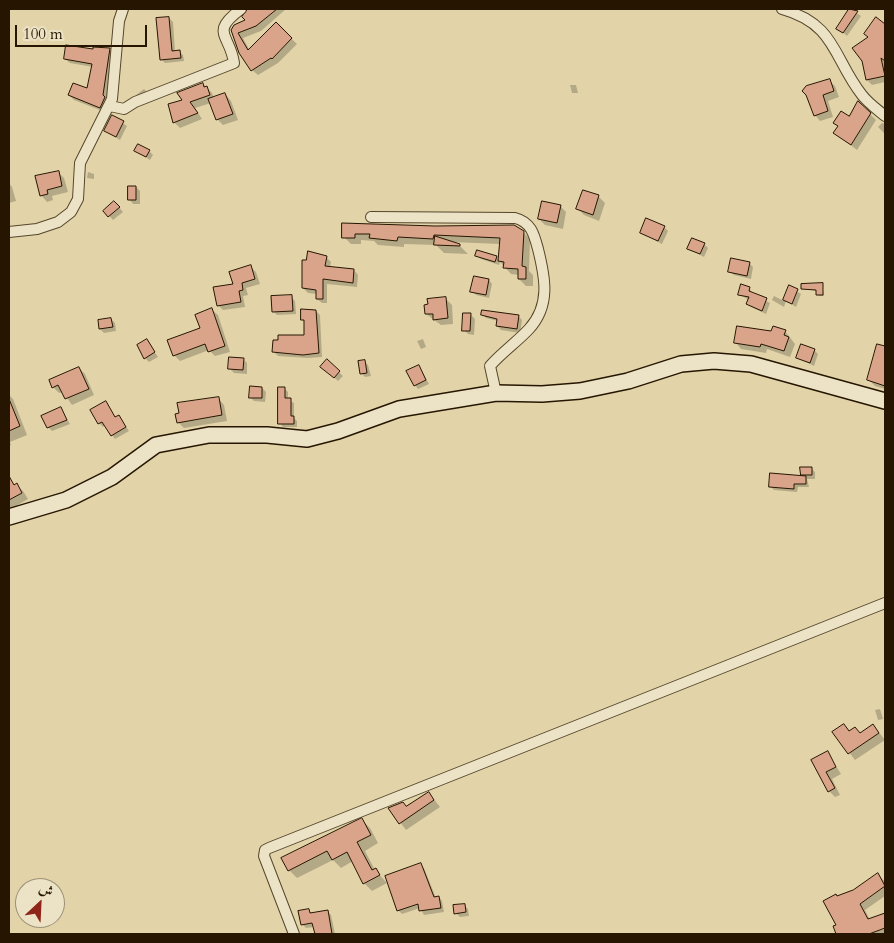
<!DOCTYPE html>
<meta charset="utf-8">
<style>
body{margin:0}
#map{position:relative;width:894px;height:943px;overflow:hidden;background:#e2d4a8;font-family:Cardo,Amiri,serif}
canvas{display:block}
.frame{position:absolute;inset:0;border:10px solid #261601;pointer-events:none}
.north{position:absolute;left:15px;top:878px;width:50px;height:50px;box-sizing:border-box;background:#ece3c6;border:1px solid #9d9177;border-radius:50%;rotate:25deg;font-size:14px;font-weight:700;line-height:20px;text-align:center;color:#261601}
.north::after{content:'';display:block;margin:auto;width:18px;height:22px;background:#8f2418;clip-path:polygon(50% 0,100% 100%,50% 72%,0 100%)}
.scale{position:absolute;left:15px;top:25px;width:132px;height:22px;box-sizing:border-box;border:2px solid #261601;border-top:0;padding-left:6px;font-size:15px;line-height:18px;white-space:nowrap;color:#261601;-webkit-text-stroke:4px #ece3c6;paint-order:stroke}
</style>
<div id="map">
<canvas width="894" height="943"></canvas>
<div class="frame"></div>
<div class="north">ش</div>
<div class="scale">100 m</div>
</div>
<script>
const ctx = document.querySelector('canvas').getContext('2d');
ctx.lineJoin = 'round';
function fill(path, color) { ctx.fillStyle = color; ctx.fill(path, 'evenodd'); }
function stroke(path, color, width, dash) { ctx.strokeStyle = color; ctx.lineWidth = width; ctx.lineCap = dash ? 'butt' : 'round'; ctx.setLineDash(dash || []); ctx.stroke(path); }
fill(new Path2D(`
 M248,9H286L261,31L243,38L250,51L276,24L297,44L278,63L258,75L252,70L232,32L247,21L244,17Z
 M851,9L861,16L847,36L838,28Z
 M169,18L173,22L175,52H179L183,55L184,61L165,63L161,59Z
 M877,19L885,25V82L872,85L867,80L869,37Z
 M109,49L114,54L105,112L74,100L69,95L88,90L93,67L70,63L65,59Z
 M829,80L835,86L839,97L828,101L833,117L820,121L815,115L807,94Z
 M203,84L212,93L214,98L225,94L231,101L238,120L223,125L217,119L211,103L195,108L202,119L180,128L174,122L184,100Z
 M570,85H576L578,93H572Z
 M144,89L148,93L139,98L136,95Z
 M859,103L876,120L857,150L835,133Z
 M113,117L127,126L120,140L106,131Z
 M882,123L885,124V134L878,127Z
 M136,151H149L153,155L150,160Z
 M58,172L64,178L68,192L52,196L53,200L47,202L41,195Z
 M88,172L94,174V179L87,178Z
 M9,183L12,187L16,201L9,203Z
 M136,187L140,191V204H133L130,200Z
 M584,191L599,197L605,203L599,221L584,215L578,209Z
 M118,206L123,212L113,220L105,211Z
 M560,206L566,212L563,229L545,225L539,219Z
 M344,224L523,232L530,239L529,271L533,275V286H526L519,279V275L511,274L500,262L499,265L481,259L477,256L497,257L499,260L500,244L451,242L459,245L468,254L444,253L436,245L404,244V247L378,245L374,241L361,240V244H351L344,237Z
 M664,227L668,231L662,244L641,233Z
 M704,244L708,248L704,257L689,249Z
 M309,252L326,257L331,262L330,267L354,270L358,275L357,287L327,284V303H322L317,299V294L308,293L303,288Z
 M749,263L753,267L751,279L734,275L730,272Z
 M251,267L256,272L260,284L246,288L248,295L243,296L245,307L223,310L218,305Z
 M489,280L492,284L489,298L476,295L472,291Z
 M822,284L824,296H819L817,291L802,288Z
 M790,287L801,294L796,307L786,301L784,307L772,300L774,296L784,301Z
 M749,288L753,294L770,303L766,314L751,307L747,304L749,300L740,295Z
 M291,297L295,301L296,314L277,315L273,311Z
 M445,298L452,305L453,324L441,325L426,314Z
 M212,310L218,315L230,352L215,356L209,350L180,361L174,355L202,329Z
 M316,311L320,315L322,357L308,358L278,356L274,352L305,336V323L302,319Z
 M482,314L518,316L522,320L520,333L501,330L497,326L498,321L486,318Z
 M471,315L475,319L474,335L468,334L464,330Z
 M111,319L115,323L116,331L104,333L100,329L99,321Z
 M785,331L795,344L790,357L767,349L766,353L741,349L735,342Z
 M423,339L426,347L421,349L417,341Z
 M147,341L158,357L149,362L145,358Z
 M878,345L885,348V389L875,386L869,380Z
 M814,350L818,354L814,366L797,358Z
 M243,359L247,363V374L234,373L230,369Z
 M327,361L343,376L338,381L323,368Z
 M364,361L368,365L371,376L365,377L361,373Z
 M419,366L429,384L418,389L415,385Z
 M79,368L85,374L94,395L72,405L63,392L59,393L53,387Z
 M262,388L266,392L265,402L254,401L250,397Z
 M284,388L288,392V400L294,403V418L297,421V427H283L280,423Z
 M9,395L13,399L27,435L10,442L11,445L9,446Z
 M218,398L224,405L227,421L184,428L178,422L181,414Z
 M105,402L116,418L119,416L129,431L115,439L105,425L103,427L99,423Z
 M61,409L70,424L52,431L48,427Z
 M811,468L815,472V479H807L809,487H798L797,492L774,490L770,486L804,477L802,475Z
 M10,481L23,491L28,499L9,510Z
 M880,709L883,719L878,720L875,710Z
 M844,725L850,731L861,734L873,725L885,740L855,760L834,732Z
 M828,753L841,774L832,779L840,795L835,797L829,791L813,761Z
 M429,793L440,807L406,830L390,809L406,807Z
 M362,820L370,828L378,843L365,851L375,870L387,883L372,891L364,883L353,861L341,868L333,860L297,878L289,870Z
 M420,865L424,868L436,898L439,897L442,901L444,912L424,915L420,908L402,914L398,910Z
 M878,874L885,882V896L865,910L870,920L885,914V934H837L834,927L838,926V898L853,891Z
 M464,905L468,909L469,916L460,917L456,913Z
 M309,910L312,914L327,911L331,915L335,934H319L314,927L306,928L302,924Z`), '#0003');
const building = new Path2D(`
 M248,9H277L256,26L238,33L248,50L276,22L292,38L272,59L271,58L251,71L239,53L231,30L234,25L245,20L242,17Z
 M849,9L858,11L843,33L836,29Z
 M169,17L172,51L180,50L181,58L160,60L156,18Z
 M876,17L885,24V61L881,58L885,76L866,80L862,61L852,48L868,37L864,34Z
 M66,45L93,49V47L110,48L103,95L105,97L100,108L68,95L73,83L87,88L92,64L64,59Z
 M830,79L834,91L823,95L828,111L814,116L806,95L802,91L806,86Z
 M203,83L204,87L207,86L210,95L190,102L198,113L173,123L168,104L182,100L177,93Z
 M225,93L233,114L216,120L208,99Z
 M858,101L871,113L851,145L833,133L838,126L833,123L841,111L849,116Z
 M112,115L124,121L116,137L104,131Z
 M138,144L150,150L146,157L134,151Z
 M59,171L62,186L47,190L48,194L40,196L35,176Z
 M128,186H136V200H128Z
 M583,190L599,195L593,215L576,209Z
 M114,201L120,207L108,217L103,211Z
 M542,201L561,205L557,223L538,219Z
 M646,218L665,226L658,241L640,233Z
 M342,223L435,226L514,225L524,231L522,266L526,267V279H518V269L503,268L504,262L498,261L500,238L434,235L433,239L398,237L397,241L369,238L370,234H355V238H342Z
 M435,236L460,244V246L434,245Z
 M692,238L705,243L700,254L687,249Z
 M477,250L497,256L495,262L475,256Z
 M308,251L327,256L325,266L354,269L353,283L323,279V299H316V290L302,288V260H306Z
 M731,258L750,262L747,276L728,272Z
 M251,265L255,279L242,283L243,290L239,291L241,302L217,306L213,287L233,284L229,272Z
 M474,276L489,279L486,295L470,292Z
 M823,283V295H816V290L801,289V284Z
 M741,284L750,287L749,291L767,298L762,311L746,304L749,297L738,295Z
 M789,285L798,289L792,304L783,300Z
 M292,295L293,311L272,312L271,296Z
 M446,297L448,318L433,320V314H425L424,305L428,304L427,299Z
 M212,308L225,346L208,352L205,344L173,356L167,340L200,328L195,315Z
 M301,309L316,310L319,353L303,355L272,352L273,340H278V335H304V320H301Z
 M482,310L519,315L517,329L496,326L497,319L481,315Z
 M463,313H471L470,331H462Z
 M111,318L113,327L99,329L98,320Z
 M737,326L771,331L773,326L786,330L784,335L789,337L784,351L761,344L760,347L734,343Z
 M147,339L155,352L144,359L137,345Z
 M801,344L815,349L810,363L796,358Z
 M877,344L885,346V386L867,380Z
 M229,357L244,358L243,370L228,369Z
 M327,359L340,371L334,378L320,367Z
 M365,360L367,373L360,374L358,361Z
 M419,365L426,380L414,386L406,371Z
 M79,367L89,389L65,399L58,385L52,388L49,380Z
 M250,386L262,387V398H249Z
 M278,387H285V398H291V416H294V424H278Z
 M219,397L222,415L177,423L175,414L179,413L177,403Z
 M9,399L20,426L9,431Z
 M106,401L115,417L119,415L126,427L111,436L102,422L98,424L90,410Z
 M61,407L67,420L47,428L41,416Z
 M800,467H812V475H801Z
 M770,473L806,476V484H794V489L769,487Z
 M9,476L14,485L17,483L22,493L9,500Z
 M844,724L849,731L855,727L860,733L873,724L879,733L848,754L832,732Z
 M828,751L836,767L826,772L835,788L828,792L811,760Z
 M429,792L434,800L399,824L388,808L403,802L406,806Z
 M362,818L371,835L357,842L372,870L376,868L380,875L363,884L347,852L332,860L327,851L288,871L281,858Z
 M421,863L434,897L439,896L441,908L419,911L418,904L397,911L385,876Z
 M878,873L885,886L860,904L868,919L885,913V928L869,934H836L833,926L836,925L823,901L836,894L837,896L853,890Z
 M465,904L466,912L454,914L453,905Z
 M309,909L310,913L328,910L332,934H315L312,923L301,925L298,911Z`);
fill(building, '#daa48b');
stroke(building, '#261601', 1);
const street = new Path2D(`
 M782,9C836,24 833,58 862,95C868,103 878,110 885,116
 M110,106L124,109L135,102L234,63C230,34 209,33 241,9
 M371,217L515,218C531,222 534,234 538,249C545,277 551,305 529,329C517,342 502,352 490,366L496,393
 M9,232L37,229L58,222L71,212L78,199L80,163L112,99L119,21L123,9
 M294,934L264,856L265,850L269,848L885,603`);
const secondary = new Path2D(`
 M9,517L66,500L112,477L156,445L209,435H267L307,439L338,431L399,409L496,393L542,394L580,391L628,381L681,364L714,361L751,364L885,401`);
stroke(street, '#55462b', 12);
stroke(secondary, '#261601', 18);
stroke(street, '#ece3c6', 10);
stroke(secondary, '#ece3c6', 15);
</script>
